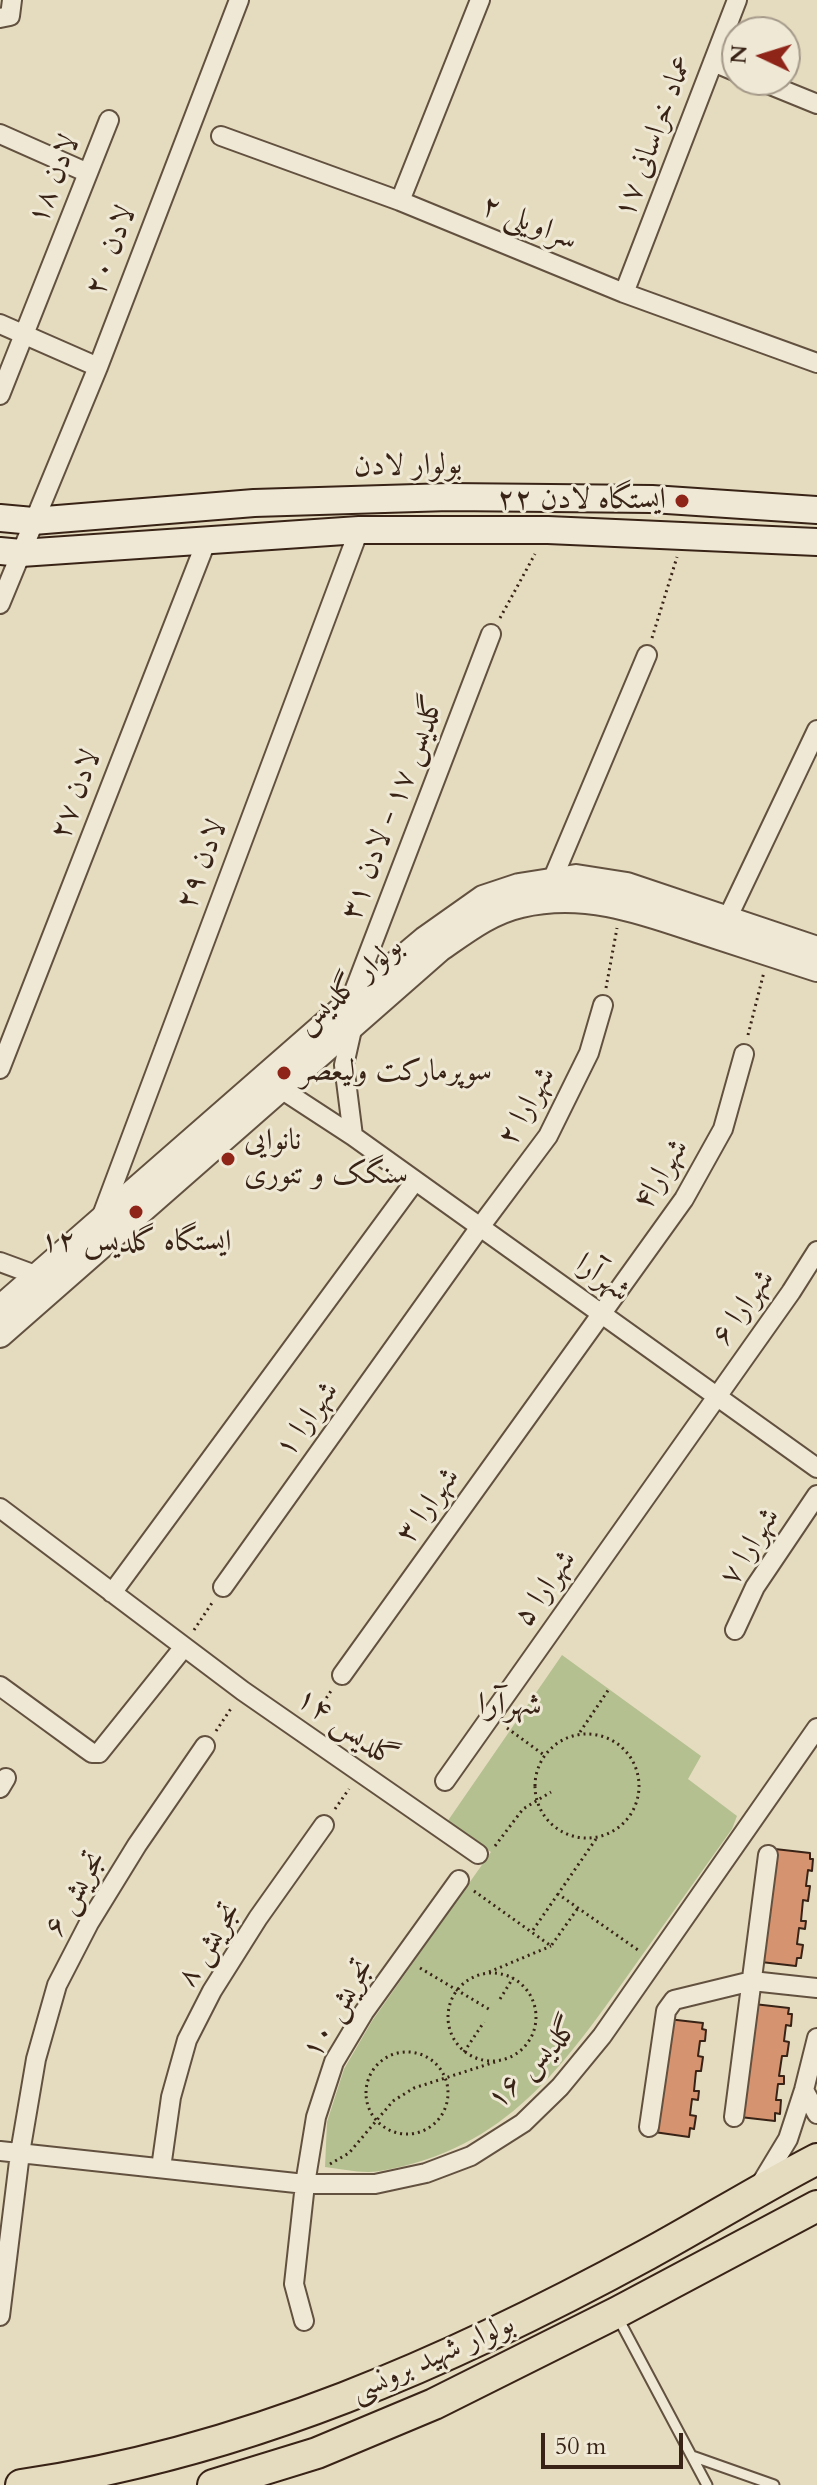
<!DOCTYPE html>
<meta charset="utf-8">
<style>
body{margin:0}
#map{position:relative;width:817px;height:2485px;overflow:hidden;background:#e5dcbf;font-family:Cardo,serif}
canvas{display:block}
.north{position:absolute;left:721px;top:16px;width:80px;height:80px;box-sizing:border-box;background:#eee8d5;border:2px solid #a59989;border-radius:50%;rotate:274deg;font-size:22px;font-weight:700;line-height:32px;text-align:center;color:#382316}
.north::after{content:'';display:block;margin:auto;width:28px;height:36px;background:#8f2418;clip-path:polygon(50% 0,100% 100%,50% 72%,0 100%)}
.scale{position:absolute;left:541px;top:2433px;width:142px;height:36px;box-sizing:border-box;border:4px solid #382316;border-top:0;padding-left:10px;font-size:24px;line-height:28px;white-space:nowrap;color:#382316;-webkit-text-stroke:6px #eee8d5;paint-order:stroke}
</style>
<div id="map">
<canvas width="817" height="2485"></canvas>
<div class="north">N</div>
<div class="scale">50 m</div>
</div>
<script>
const ctx = document.querySelector('canvas').getContext('2d');
ctx.lineJoin = 'round';
function fill(path, color) { ctx.fillStyle = color; ctx.fill(path, 'evenodd'); }
function stroke(path, color, width, dash) { ctx.strokeStyle = color; ctx.lineWidth = width; ctx.lineCap = dash ? 'butt' : 'round'; ctx.setLineDash(dash || []); ctx.stroke(path); }
function write(font, color, halo, rows, align = 'center') {
  ctx.font = font + ' Cardo,Amiri,serif'; ctx.lineWidth = 6; ctx.setLineDash([]); ctx.textBaseline = 'middle'; ctx.strokeStyle = halo; ctx.fillStyle = color; for (const [text, x, y, turn = 0] of rows) {
    ctx.save(); ctx.translate(x, y); ctx.rotate((+turn || 0) * Math.PI / 180); ctx.textAlign = isNaN(turn) ? turn : align; if (halo) ctx.strokeText(text, 0, 0); ctx.fillText(text, 0, 0); ctx.restore();
  }
}
fill(new Path2D(`
 M562,1655L701,1756L688,1779L737,1816L732,1829C699,1875 666,1922 633,1968C563,2066 508,2149 380,2171C363,2174 342,2169 325,2167L327,2122L344,2069L372,2021L491,1852L447,1822Z`), '#b5c091');
const building = new Path2D(`
 M775,1849L810,1853V1859H813L812,1871L808,1870L806,1886H810L808,1901L803,1900L801,1921H806L805,1929L799,1928L797,1944L803,1945L801,1958H797L796,1966L761,1962Z
 M754,2004L789,2008L788,2014H792L791,2026L786,2025L784,2041L789,2042L787,2056H782L779,2076H784V2084H778L776,2100H781L780,2114L775,2113V2121L740,2117Z
 M668,2019L703,2023L702,2029L706,2030L705,2041H700L698,2056L703,2057L701,2071H696L694,2091H699L698,2100L692,2099L690,2115L696,2116L694,2129L690,2128L689,2137L654,2132Z`);
fill(building, '#d69370');
stroke(building, '#382316', 2);
const service = new Path2D(`
 M617,2316L707,2485
 M692,2456L774,2485`);
const minor = new Path2D(`
 M0,18L10,16L12,0
 M713,62L737,72
 M758,80L817,104
 M0,134L88,173
 M221,136L400,201L624,293L817,363
 M400,201L480,0
 M624,293L737,0
 M0,324L98,367
 M0,395L109,120
 M0,604L98,367L239,0
 M553,878L647,655
 M727,919L817,730
 M351,999L491,634
 M0,1069L206,542
 M273,1080L281,1089L353,1136L817,1468
 M353,1136L344,1065L353,1025
 M101,1218L359,530
 M0,1262L38,1276
 M0,1508L243,1691L478,1854
 M223,1587L480,1227L548,1136L589,1053L603,1005
 M112,1593L415,1181
 M735,1630L755,1587L817,1495
 M342,1675L684,1199L723,1129L744,1054
 M0,1686L85,1748L92,1753H99L184,1647
 M445,1781L791,1292L817,1251
 M0,1788L6,1778
 M804,2090L817,2114
 M734,2117L768,1855
 M649,2127L666,2011L674,2000L752,1981L817,1988
 M0,2151L305,2184H375L426,2173L471,2156L523,2123L560,2087L602,2036L817,1728
 M161,2168L171,2097L187,2040L212,1991L258,1918L324,1825
 M759,2187L788,2139L804,2090L817,2038
 M0,2316L20,2153L36,2059L57,1985L89,1923L137,1845L205,1746
 M304,2321L294,2284L305,2184L316,2117L334,2062L364,2012L459,1880`);
const tertiary = new Path2D(`
 M0,1308L350,1002L425,939L483,898L519,886L576,877L627,885L817,949
 M0,1335L440,949C466,931 490,912 521,905C584,890 641,911 700,931C739,944 778,956 817,969`);
const secondary = new Path2D(`
 M0,518L33,521L254,503L449,497L652,499L817,510
 M0,551L21,553L359,530H548L817,542`);
const primary = new Path2D(`
 M21,2485C244,2453 452,2361 648,2254C705,2223 759,2189 817,2159
 M213,2485L317,2453L434,2404L616,2313L817,2206`);
stroke(service, '#635140', 13);
stroke(minor, '#635140', 22);
stroke(tertiary, '#635140', 28);
stroke(secondary, '#382316', 30);
stroke(primary, '#382316', 34);
stroke(new Path2D(`
 M500,618L535,554
 M652,638L677,557
 M606,988L617,928
 M748,1035L764,972
 M194,1630L212,1603
 M313,1718L331,1691
 M507,1728L544,1755
 M216,1731L232,1707
 M580,1732L609,1689
 M535 1786a52 52 0 1 1 104 0a52 52 0 1 1-104 0Z
 M335,1809L349,1789
 M596,1839L558,1894L638,1950
 M495,1846L523,1809L551,1792
 M474,1891L551,1946L578,1908
 M533,1930L558,1894
 M420,1968L492,2011
 M489,1972L551,1946
 M448 2017a44 44 0 1 1 88 0a44 44 0 1 1-88 0Z
 M500,1999L513,1978
 M366 2093a41 41 0 1 1 82 0a41 41 0 1 1-82 0Z
 M464,2052L484,2022
 M330,2164L349,2153L393,2101L414,2088L495,2062`), '#382316', 3, [2, 4]);
stroke(service, '#eee8d5', 9);
stroke(minor, '#eee8d5', 18);
stroke(tertiary, '#eee8d5', 24);
stroke(secondary, '#eee8d5', 26);
stroke(primary, '#e5dcbf', 30);
for (const [x, y, r, color] of [
 [682,501,8,"#8f2418"],
 [284,1073,8,"#8f2418"],
 [228,1159,8,"#8f2418"],
 [136,1212,8,"#8f2418"]
]) { const dot = new Path2D(); dot.arc(x, y, r, 0, 2 * Math.PI); ctx.fillStyle = color; ctx.fill(dot); stroke(dot, '#eee8d5', 3); }
write('30px', '#382316', '#eee8d5', [
 ["عماد خراسانی ۱۷",655,137,-69],
 ["لادن ۱۸",55,180,-68],
 ["سراویلی ۲",529,224,22],
 ["لادن ۲۰",112,251,-69],
 ["بولوار لادن",408,467,-1],
 ["لادن ۲۷",77,795,-69],
 ["گلدیس ۱۷ - لادن ۳۱",394,808,-69],
 ["لادن ۲۹",203,865,-69],
 ["بولوار گلدیس",350,986,-41],
 ["شهرارا ۲",528,1107,-60],
 ["شهرارا۴",662,1175,-58],
 ["شهرآرا",602,1279,36],
 ["شهرارا ۶",744,1308,-54],
 ["شهرارا ۱",308,1420,-54],
 ["شهرارا ۳",429,1506,-54],
 ["شهرارا ۷",751,1547,-58],
 ["شهرارا ۵",546,1589,-55],
 ["گلدیس ۱۴",346,1729,35],
 ["تجریش ۶",76,1894,-60],
 ["تجریش ۸",210,1945,-58],
 ["تجریش ۱۰",339,2009,-59],
 ["گلدیس ۱۶",534,2064,-45],
 ["بولوار شهید برونسی",433,2359,-24]
]);
write('30px', '#382316', '#eee8d5', [
 ["ایستگاه لادن ۲۲",666,501,"right"],
 ["سوپرمارکت ولیعصر",300,1073],
 ["نانوایی",244,1142],
 ["سنگک و تنوری",244,1176],
 ["ایستگاه گلدیس ۱۲",136,1243,"center"]
], 'left');
write('32px', '#382316', '#eee8d5', [
 ["شهرآرا",510,1707]
]);
</script>
